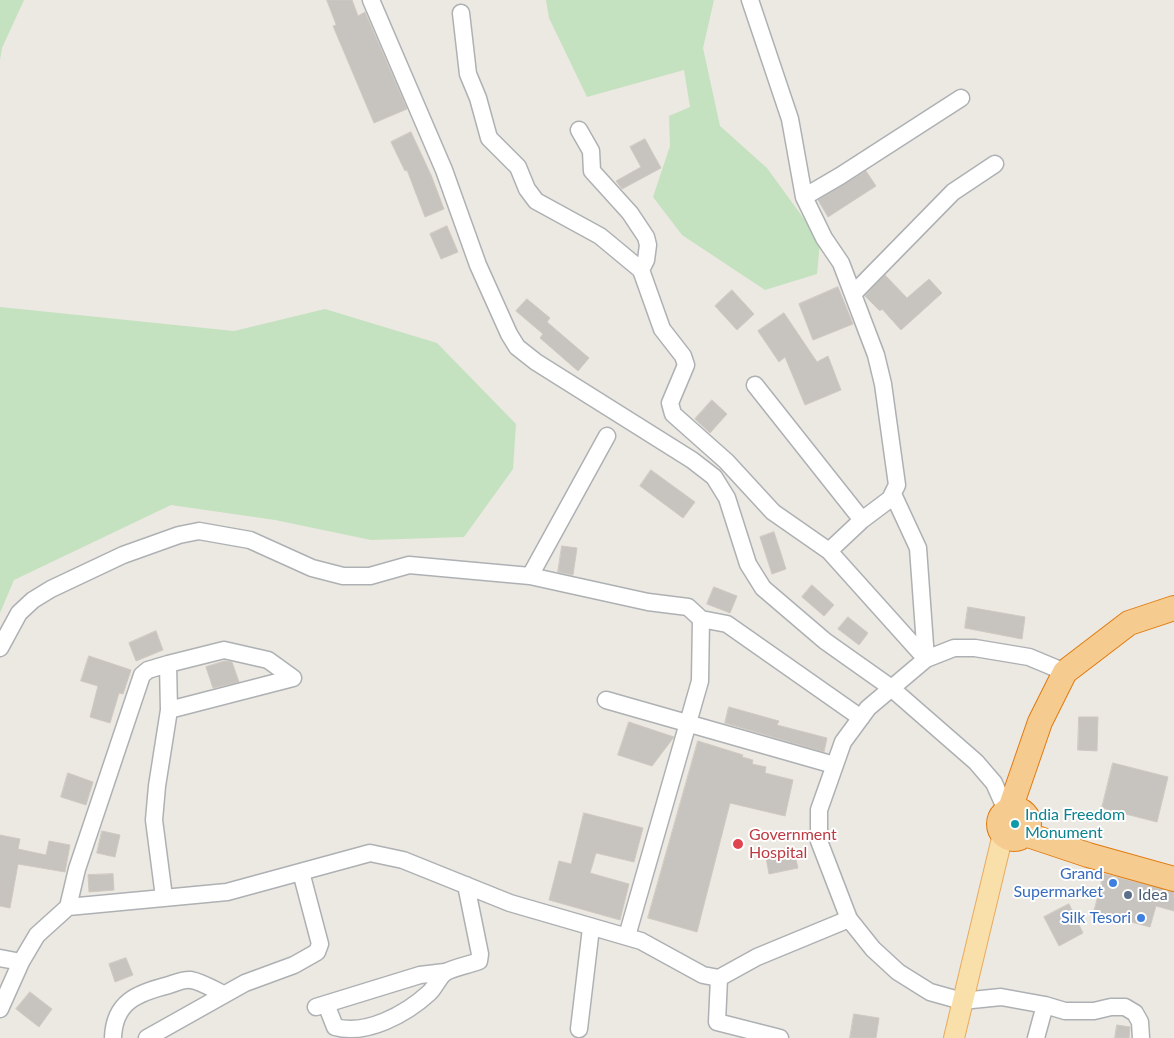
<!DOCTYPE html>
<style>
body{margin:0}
canvas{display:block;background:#ece8e2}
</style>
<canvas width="1174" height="1038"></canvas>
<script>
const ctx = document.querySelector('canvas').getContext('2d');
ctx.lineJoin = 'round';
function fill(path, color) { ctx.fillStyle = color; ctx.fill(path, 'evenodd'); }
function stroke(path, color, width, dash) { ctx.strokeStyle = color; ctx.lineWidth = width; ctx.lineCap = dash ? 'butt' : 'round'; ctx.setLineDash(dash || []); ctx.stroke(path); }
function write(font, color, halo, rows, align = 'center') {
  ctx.font = font + ' Lato,sans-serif'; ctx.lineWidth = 4; ctx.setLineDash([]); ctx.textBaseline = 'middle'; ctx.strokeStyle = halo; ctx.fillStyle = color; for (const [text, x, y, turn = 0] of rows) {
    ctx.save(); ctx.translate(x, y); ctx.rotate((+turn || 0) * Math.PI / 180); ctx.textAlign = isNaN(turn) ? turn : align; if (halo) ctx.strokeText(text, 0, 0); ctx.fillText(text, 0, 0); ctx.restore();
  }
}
fill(new Path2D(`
 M0,0H24L2,48L0,60Z
 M546,0H714L703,48L720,126L767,168L820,241L817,274L765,290L682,235L653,197L670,146L669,116L690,107L684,70L587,97L549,18Z
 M0,307L234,331L325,309L437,343L516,424L513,469L464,537L371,540L275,520L171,505L14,580L0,613Z`), '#c5e2c0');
const building = new Path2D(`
 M327,0H352L358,16L365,12L407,109L374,123L333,26L336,25Z
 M411,132L431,175L444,209L425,217L407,170L405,171L391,142Z
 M645,139L661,168L622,189L616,181L641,167L630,147Z
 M866,171L876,186L828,217L818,200Z
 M447,226L458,252L441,259L430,234Z
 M885,275L907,298L929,279L942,293L901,330L882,309L880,311L865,296Z
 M838,287L853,324L813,340L799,304Z
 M732,290L754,314L737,330L715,306Z
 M527,299L550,318L547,322L589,358L578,371L540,338L543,334L516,311Z
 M784,313L817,362L828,356L841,390L805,405L785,357L779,362L758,331Z
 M712,400L727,414L710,433L695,419Z
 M651,470L695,502L683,518L640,486Z
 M774,532L786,569L772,574L760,537Z
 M562,546L577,548L573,575L558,572Z
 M812,585L834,605L824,616L802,597Z
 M714,587L737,596L730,613L707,604Z
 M968,607L1025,617L1022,639L965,628Z
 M848,617L868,633L859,645L838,629Z
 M156,631L163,650L136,661L129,643Z
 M89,656L131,670L123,694L119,693L110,723L90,717L98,686L81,681Z
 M225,661L232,662L239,682L213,688L206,667Z
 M729,707L779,721L777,725L827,738L824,752L725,723Z
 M1079,717H1098L1097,751L1078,750Z
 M629,722L674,737L652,766L618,755Z
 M698,741L743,755L742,757L753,760L752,764L766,767L765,773L793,780L785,816L730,803L697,932L648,918Z
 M1113,763L1168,777L1157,822L1102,808Z
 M68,773L93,782L86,805L61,797Z
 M584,813L643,828L634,862L596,853L590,873L629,884L620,920L549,900L559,861L571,864Z
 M102,831L120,835L115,857L97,853Z
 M0,835L20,839L18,849L46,855L49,841L70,845L65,872L18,864L10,908L0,906Z
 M793,847L798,868L769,874L765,852Z
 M113,874L114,890L89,892L88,875Z
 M1104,874L1174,892V911L1156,906L1150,927L1094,912Z
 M1069,904L1083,933L1059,946L1044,917Z
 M126,958L133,975L115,982L109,964Z
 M30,992L52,1009L39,1027L16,1009Z
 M854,1014L879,1018L876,1038H850Z
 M1117,1025L1130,1027L1129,1038H1115Z`);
fill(building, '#c7c3be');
stroke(building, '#d0c9c1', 1);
const minor = new Path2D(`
 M371,0L444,170L478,265L509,334L517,347L536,362L692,460L714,477L727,498L748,564L763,588L825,641L890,687L976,762L994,783L1006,810
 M750,0L790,119L804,197L824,238L841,263L876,355L883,384L897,485L890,499L862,520L829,551
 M461,13L468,74L478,98L489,138L518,167L527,189L536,201L600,236L641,270L662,329L683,356L686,365L670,403L673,414L726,461L773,512L829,551L926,659
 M579,130L591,151L592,171L630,213L646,237L648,245L646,260L641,270
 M804,197L840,176L961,98
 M854,293L953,192L995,164
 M755,385L862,520
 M893,494L918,548L926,659
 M530,576L607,436
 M701,619L727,624L861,718
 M0,648L19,613L33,600L51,589L123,555L179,535L199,531L250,540L312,568L343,576H370L409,565L530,576L648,602L688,607L701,619L700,681L627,936
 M1065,672L1029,657L975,648H954L926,659L868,708L843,742L819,810V841L849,919L873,949L898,972L930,992L962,1001L1001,997L1045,1005L1065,1011H1094L1111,1007H1125L1135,1013L1140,1022L1141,1038
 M606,700L834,765
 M169,710L293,678
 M164,897L154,820L157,786L169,710L168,664
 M68,907L77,869L142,675L148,670L168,664L224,650L268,660L293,678
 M0,958L21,962
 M719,978L717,1022L780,1038
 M326,1004L335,1027C366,1036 406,1014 429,993C435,988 439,976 446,972C455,967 469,965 479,961L480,954L466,885
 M316,1007L420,975L445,972
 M0,1009L21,962L37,935L68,907L227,892L370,853L403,860L510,903L641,941L703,975L719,978L757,957L849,919
 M579,1029L591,928
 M113,1038C114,1002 137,993 169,985C175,983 184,979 191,980C202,982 213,989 223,994
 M147,1038L245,983L294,965L317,952L320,944L301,872
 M1036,1038L1045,1005`);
const major = new Path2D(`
 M954,1038L1003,834`);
const highway = new Path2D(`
 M999 824a15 15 0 1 1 30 0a15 15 0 1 1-30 0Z
 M1010,809L1040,722L1065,672L1129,623L1174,608
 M1025,834L1088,855L1174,879`);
stroke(minor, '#aeb1b4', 19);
stroke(major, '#e8ab5f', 22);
stroke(highway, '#e07b0f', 26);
stroke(minor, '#fff', 16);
stroke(major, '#f9dfaa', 20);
stroke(highway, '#f6cb8f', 24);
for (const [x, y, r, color] of [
 [1015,824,5,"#0f9aa8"],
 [738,844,6,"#e0444e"],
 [1113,883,5,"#3f7fe0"],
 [1128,895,5,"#5c6f8a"],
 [1141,918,5,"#3f7fe0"]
]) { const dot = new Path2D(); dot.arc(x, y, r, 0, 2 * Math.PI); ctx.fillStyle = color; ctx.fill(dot); stroke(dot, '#fff', 2); }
write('16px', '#0d838f', '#fff', [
 ["India Freedom",1025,815],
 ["Monument",1025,833]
], 'left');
write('16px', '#be3a42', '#fff', [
 ["Government",749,835],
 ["Hospital",749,853]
], 'left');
write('16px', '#366cbe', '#fff', [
 ["Grand",1103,874],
 ["Supermarket",1103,892],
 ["Silk Tesori",1131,918]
], 'right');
write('16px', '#4e5e75', '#fff', [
 ["Idea",1138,895]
], 'left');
</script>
